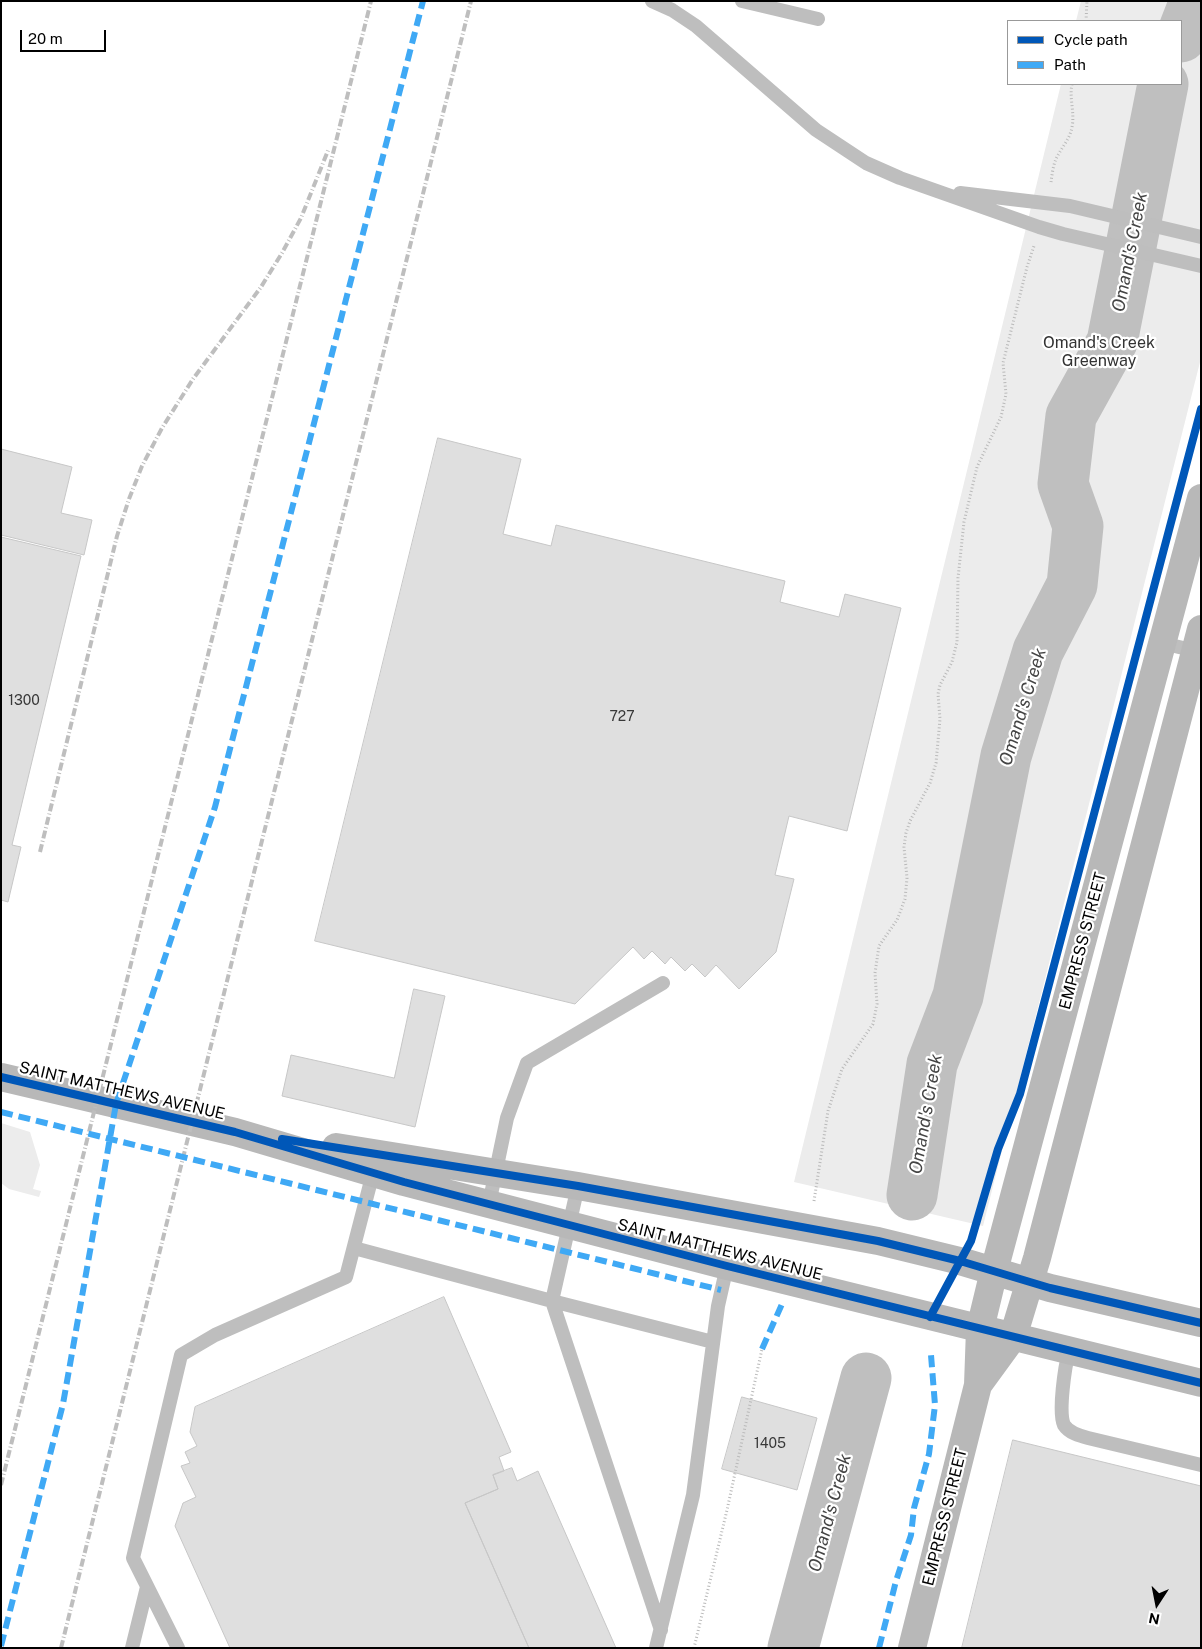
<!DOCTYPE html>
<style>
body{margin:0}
#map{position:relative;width:1202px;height:1649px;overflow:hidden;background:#fff;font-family:"Public Sans",sans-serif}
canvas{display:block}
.frame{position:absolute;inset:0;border:2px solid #000;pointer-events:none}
.legend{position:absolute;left:1007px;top:20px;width:175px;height:65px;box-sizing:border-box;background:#fff;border:1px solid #999;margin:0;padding:6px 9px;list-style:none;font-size:15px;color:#000}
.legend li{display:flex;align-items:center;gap:10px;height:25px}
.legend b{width:25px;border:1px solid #999}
.north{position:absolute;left:1132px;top:1579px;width:50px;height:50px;-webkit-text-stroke:4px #fff;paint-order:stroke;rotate:191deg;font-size:14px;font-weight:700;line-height:20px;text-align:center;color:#000}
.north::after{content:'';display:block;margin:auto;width:18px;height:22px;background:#000;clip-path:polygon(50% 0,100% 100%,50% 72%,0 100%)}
.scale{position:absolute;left:20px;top:30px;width:86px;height:22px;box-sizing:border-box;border:2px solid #000;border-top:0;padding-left:6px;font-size:15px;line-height:18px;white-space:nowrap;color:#000;-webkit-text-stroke:4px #fff;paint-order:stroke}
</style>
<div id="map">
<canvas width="1202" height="1649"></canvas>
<div class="frame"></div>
<ul class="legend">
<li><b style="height:6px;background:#0057b8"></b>Cycle path</li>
<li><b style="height:6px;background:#3fa9f5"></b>Path</li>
</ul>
<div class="north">N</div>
<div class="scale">20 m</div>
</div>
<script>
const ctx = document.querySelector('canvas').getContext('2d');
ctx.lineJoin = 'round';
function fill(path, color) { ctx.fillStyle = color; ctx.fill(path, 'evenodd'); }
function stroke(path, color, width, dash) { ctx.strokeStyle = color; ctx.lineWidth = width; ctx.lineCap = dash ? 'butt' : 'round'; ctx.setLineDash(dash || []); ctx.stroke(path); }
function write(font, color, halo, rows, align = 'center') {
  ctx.font = font + ' "Public Sans",sans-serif'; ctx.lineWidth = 4.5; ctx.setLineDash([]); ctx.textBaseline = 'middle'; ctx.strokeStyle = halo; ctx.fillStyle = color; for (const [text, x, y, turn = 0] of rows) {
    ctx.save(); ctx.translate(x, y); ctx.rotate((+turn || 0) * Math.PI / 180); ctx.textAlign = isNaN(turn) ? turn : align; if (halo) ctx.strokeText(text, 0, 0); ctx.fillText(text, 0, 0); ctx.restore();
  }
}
fill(new Path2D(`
 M1081,1H1201V358L983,1226L794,1182L1061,84H1181V21H1076Z
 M1,1123L30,1132L40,1165L33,1189L41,1191L39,1197L9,1189L1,1183Z`), '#ececec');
stroke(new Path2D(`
 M1181,37L1195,1
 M912,1195L932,1064L958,996L1006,756L1038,651L1072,585L1078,526L1063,484L1071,416L1112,342L1163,84
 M793,1648L866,1378`), '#bfbfbf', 51);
const building = new Path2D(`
 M438,438L521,459L503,534L551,546L556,525L785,581L780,602L839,617L845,594L901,608L847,831L789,816L775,875L794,879L776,952L739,989L716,965L705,977L692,964L685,971L671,957L665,964L652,951L644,959L633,947L575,1004L315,941Z
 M1,449L72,467L61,513L92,520L84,555L1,535Z
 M1,537L81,556L12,845L21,847L8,902L1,900Z
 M414,989L445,996L415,1127L282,1096L291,1055L394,1078Z
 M444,1297L511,1452L499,1457L504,1471L493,1475L498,1489L465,1503L529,1648H230L175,1526L183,1503L196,1497L181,1466L190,1463L185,1452L197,1446L190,1432L195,1407Z
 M742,1397L817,1418L797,1490L722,1469Z
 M1013,1440L1201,1486V1648H962Z
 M512,1468L517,1481L538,1471L616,1648H529L465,1503L498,1489L493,1475Z`);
fill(building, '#dfdfdf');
stroke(building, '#c7c7c7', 1);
stroke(new Path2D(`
 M1086,21L1087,1
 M1051,182C1052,175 1053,166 1056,159C1061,148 1070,139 1072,127C1075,112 1069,99 1072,84
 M814,1201L828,1111L842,1069L873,1024L877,1004L875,973L879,946L897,920L905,899L907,878L904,847L906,833L910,821L930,783L936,763L940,719L938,694L940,685L952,662L957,642L958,578L964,522L977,467L1001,417L1006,394L1003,363L1027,267L1034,246
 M694,1648L727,1510L762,1349`), '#b9b9b9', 3, [1, 2.5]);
stroke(new Path2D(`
 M652,1L672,10L696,26L816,130L866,163L900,178L1039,227L1063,234L1201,266
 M742,1L818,19
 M960,193L1070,206L1201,237
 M1162,643L1200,652
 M489,1204L507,1118L527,1063L663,983
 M354,1248L552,1301L578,1186
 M552,1301L661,1630
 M552,1301L713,1342
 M1069,1351C1065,1366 1058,1412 1064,1425C1069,1433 1080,1436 1088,1438L1201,1465
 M132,1648L147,1587
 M178,1648L133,1558L181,1355L215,1335L346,1277L374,1169
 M656,1648L693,1495L718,1306L727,1266`), '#bebebe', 14);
stroke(new Path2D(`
 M1,1077L235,1132L404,1182L727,1266L1201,1383
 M336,1147L578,1186L878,1241L960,1261L1050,1288L1201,1323
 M978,1385L1013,1337L1037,1258L1201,629
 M912,1648L978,1385L980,1329L994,1271L1201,498`), '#b8b8b8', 28);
stroke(new Path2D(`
 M40,852L117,536L129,499L142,466L162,428L193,379L261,287L282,253L301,218L329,148
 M1,1485L371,1
 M61,1648L471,1`), '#bebebe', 4, [8, 2.5, 1, 2.5]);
stroke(new Path2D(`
 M1,1112L721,1290
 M762,1349L782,1304
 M1,1646L63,1404L116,1104L215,807L423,1
 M879,1648L896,1581L911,1535L914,1508L929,1454L935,1405L931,1355`), '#3fa9f5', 6, [12, 6]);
stroke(new Path2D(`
 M1,1077L235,1132L404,1182L727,1266L1201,1383
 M282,1139L578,1186L878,1241L960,1261L1050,1288L1201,1323
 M930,1317L971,1241L998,1149L1020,1094L1201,409`), '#0057b8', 8);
write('14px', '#383838', null, [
 ["1300",24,701],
 ["727",622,717],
 ["1405",770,1444]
]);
write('16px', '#333', '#fff', [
 ["Omand's Creek",1099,343],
 ["Greenway",1099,361]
]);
write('16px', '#000', '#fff', [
 ["EMPRESS STREET",1083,941,-75],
 ["SAINT MATTHEWS AVENUE",122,1091,13],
 ["SAINT MATTHEWS AVENUE",720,1250,14],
 ["EMPRESS STREET",945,1517,-76]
]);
write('italic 18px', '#444', '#fff', [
 ["Omand's Creek",1130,252,-79],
 ["Omand's Creek",1023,707,-73],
 ["Omand's Creek",926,1114,-80],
 ["Omand's Creek",830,1513,-75]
]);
</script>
